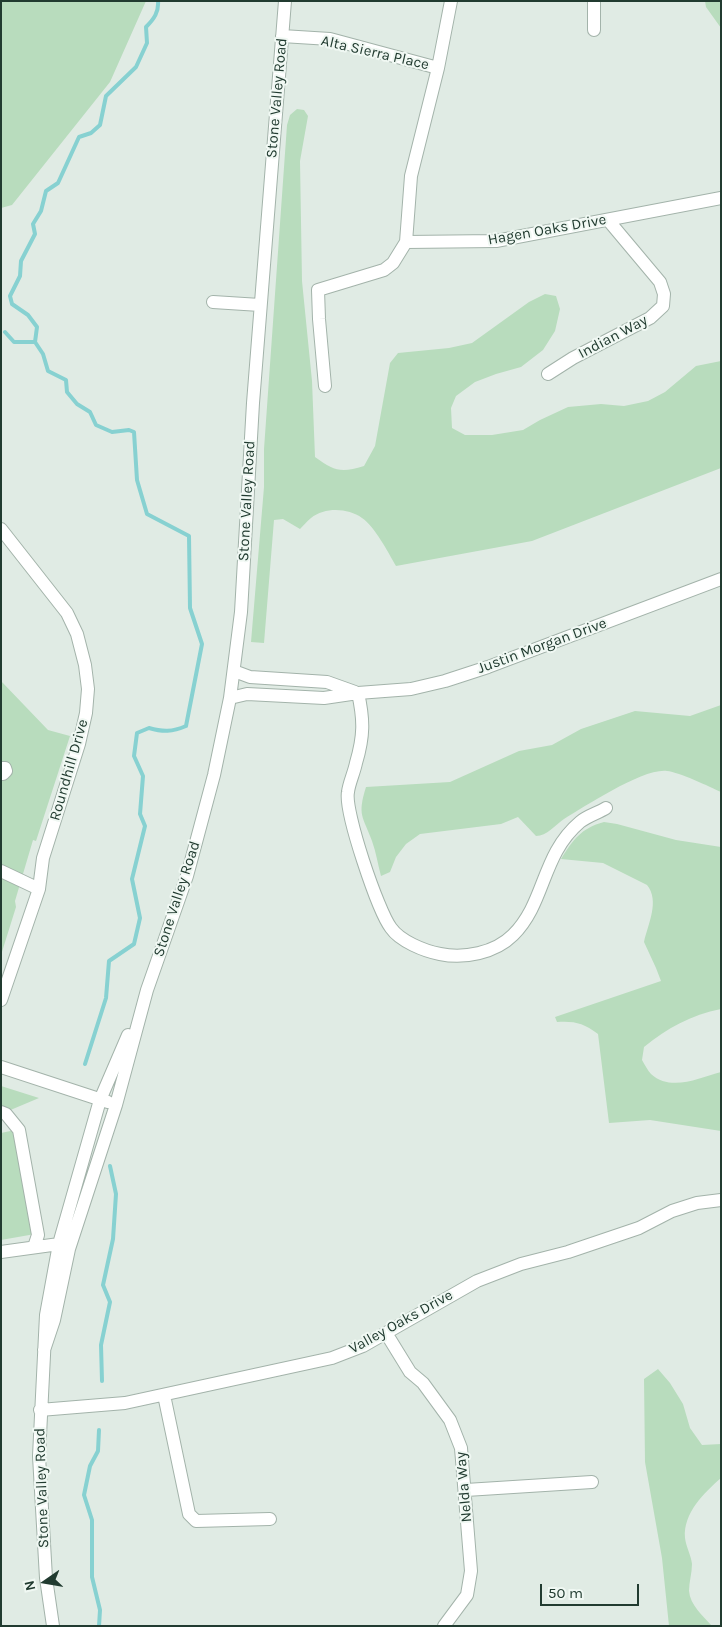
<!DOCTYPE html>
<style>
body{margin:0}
#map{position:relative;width:722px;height:1627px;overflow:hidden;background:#e0ebe4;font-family:Karla,sans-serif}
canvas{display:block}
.frame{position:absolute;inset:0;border:2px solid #213b30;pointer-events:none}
.north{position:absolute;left:20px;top:1557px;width:50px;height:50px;-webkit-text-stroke:4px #f0f8f3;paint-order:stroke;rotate:257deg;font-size:14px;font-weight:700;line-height:20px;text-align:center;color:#213b30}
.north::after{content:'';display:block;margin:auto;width:18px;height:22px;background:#213b30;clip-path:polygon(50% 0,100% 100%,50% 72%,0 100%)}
.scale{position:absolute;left:540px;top:1584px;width:99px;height:22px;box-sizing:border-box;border:2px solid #213b30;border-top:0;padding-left:6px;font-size:15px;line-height:18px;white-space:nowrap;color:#213b30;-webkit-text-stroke:4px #f0f8f3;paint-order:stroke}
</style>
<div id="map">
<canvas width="722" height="1627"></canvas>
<div class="frame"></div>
<div class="north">N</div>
<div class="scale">50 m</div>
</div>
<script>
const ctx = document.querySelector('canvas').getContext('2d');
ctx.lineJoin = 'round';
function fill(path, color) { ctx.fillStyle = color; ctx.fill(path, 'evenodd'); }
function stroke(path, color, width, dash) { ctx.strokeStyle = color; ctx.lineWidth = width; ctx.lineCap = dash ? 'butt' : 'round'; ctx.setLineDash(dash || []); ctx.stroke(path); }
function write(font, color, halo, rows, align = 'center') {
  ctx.font = font + ' Karla,sans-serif'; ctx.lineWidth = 4; ctx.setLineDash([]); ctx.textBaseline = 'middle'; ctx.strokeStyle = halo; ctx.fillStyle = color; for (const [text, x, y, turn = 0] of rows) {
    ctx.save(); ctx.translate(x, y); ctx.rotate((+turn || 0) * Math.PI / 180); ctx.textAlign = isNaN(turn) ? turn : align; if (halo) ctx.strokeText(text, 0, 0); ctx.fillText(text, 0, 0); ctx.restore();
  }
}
fill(new Path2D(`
 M1,1H146L110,82L12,205L1,208Z
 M705,1H721V28L706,7Z
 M297,109L304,110L308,116L300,161L302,281L312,381L315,457C334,471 341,473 364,466L375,446L390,363L398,353L449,348L472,343L529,302L545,294L556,296L560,309L555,331L543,350L521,367L496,374L475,382L456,396L451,408L452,428L465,435H492L523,430L540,420L568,407L601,404L624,406L648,401L665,392L696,366L721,361V468L532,541L396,566C388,552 375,527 362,518C348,508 325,507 311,518C307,521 304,525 300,529L283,519L274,520L264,643L251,642L264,487V449L287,125L290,115Z
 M1,681L48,730L70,736L36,841L33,840L15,901L16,907L1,955Z
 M721,705V792C710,787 679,772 667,771C643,768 586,806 564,819C555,825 547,836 536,836L518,817L501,824L420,834L406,844L396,857L390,872L381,876C378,865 376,852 372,841C363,816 357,816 366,787L450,782L519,751L552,745L581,729L635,711L690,716Z
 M604,822L617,824L676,840L721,847V1009C691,1015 667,1028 644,1047L642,1060C645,1065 648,1071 651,1074C671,1092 699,1078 721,1072V1131L650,1120L609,1123L598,1034C583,1023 575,1021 557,1022L555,1017L661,981L656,968L644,942C648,924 660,901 647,885L603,863L561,859C573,840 581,828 604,822Z
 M1,1086L39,1098L1,1114Z
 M15,1130L35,1234L1,1240V1133Z
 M658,1369L670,1383L683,1404L690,1428L702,1445L721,1444V1478C704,1493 683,1513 685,1538C686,1547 691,1555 692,1564C692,1573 689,1582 689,1591C690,1605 703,1616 712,1626H669L662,1558L645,1462L644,1379Z`), '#b8dcbd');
stroke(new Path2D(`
 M5,332L14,342H35
 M85,1064L106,998L109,961L134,944L140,918L132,879L145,826L140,814L143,776L134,756L137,733L149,728C163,732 172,732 186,726L202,644L190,608L189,536L147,514L137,480L134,432L129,430L112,432L96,425L90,412L77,404L67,392L66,380L48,371L43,354L35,342L37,327L28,315L12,304L10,296L20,276L21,261L35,234L33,224L41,211L46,191L58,183L79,137L91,133L100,125L106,96L136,67L147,43L146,27C154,19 159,12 158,1
 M102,1381L101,1345L110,1302L103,1285L113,1239L116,1194L110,1166
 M99,1626L100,1610L92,1577V1520L84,1495L90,1466L98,1451L99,1430`), '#87d1d1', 4);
const minor = new Path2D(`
 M451,1L438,68L411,176L406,242L496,241L721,198
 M594,1V30
 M282,36L330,39L438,68
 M213,302L260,305
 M548,374L573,358L650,318L663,306L664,294L660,282L608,220
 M325,386L319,319L318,290L384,270L393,263L406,242
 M1,529L67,613L77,634L85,665L88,689L86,713L79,744L43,858L39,889L1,1000
 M234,671L250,677L327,682L355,692
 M358,693C364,720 364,736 356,763C354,773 349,783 348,792C344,811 378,911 391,928C400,941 424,951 440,954C464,959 495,953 513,935C546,902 541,855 580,822C587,816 598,813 606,808
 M230,698L247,694L324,698L358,693L411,689L445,681L488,667L721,579
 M1,768H5L6,771L3,774H1
 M1,871L39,889
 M1,1067L108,1102
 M1,1112L6,1114L19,1130L38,1235L34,1247
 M1,1252L59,1244
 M386,1333L410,1372L423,1383L450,1420L461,1448L471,1571L467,1595L444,1626
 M44,1350L54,1320L69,1249L116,1105L147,990L187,876L214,775L230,698L241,612L253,403L285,1
 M164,1395L189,1514L196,1521L270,1519
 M40,1410L125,1403L332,1358L363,1346L477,1281L521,1264L568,1252L639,1228L672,1211L697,1203L721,1200
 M466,1490L592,1482
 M53,1626L46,1578L39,1456L46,1315L59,1244L100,1100L128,1035`);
stroke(minor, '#a3b3aa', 14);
stroke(minor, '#fff', 12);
write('15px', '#213b30', '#f0f8f3', [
 ["Alta Sierra Place",375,53,13],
 ["Stone Valley Road",277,98,-85],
 ["Hagen Oaks Drive",547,230,-10],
 ["Indian Way",613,337,-28],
 ["Stone Valley Road",247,501,-87],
 ["Justin Morgan Drive",542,646,-20],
 ["Roundhill Drive",69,770,-74],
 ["Stone Valley Road",177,899,-72],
 ["Valley Oaks Drive",401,1322,-29],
 ["Nelda Way",464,1487,-95],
 ["Stone Valley Road",42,1488,-92]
]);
</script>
